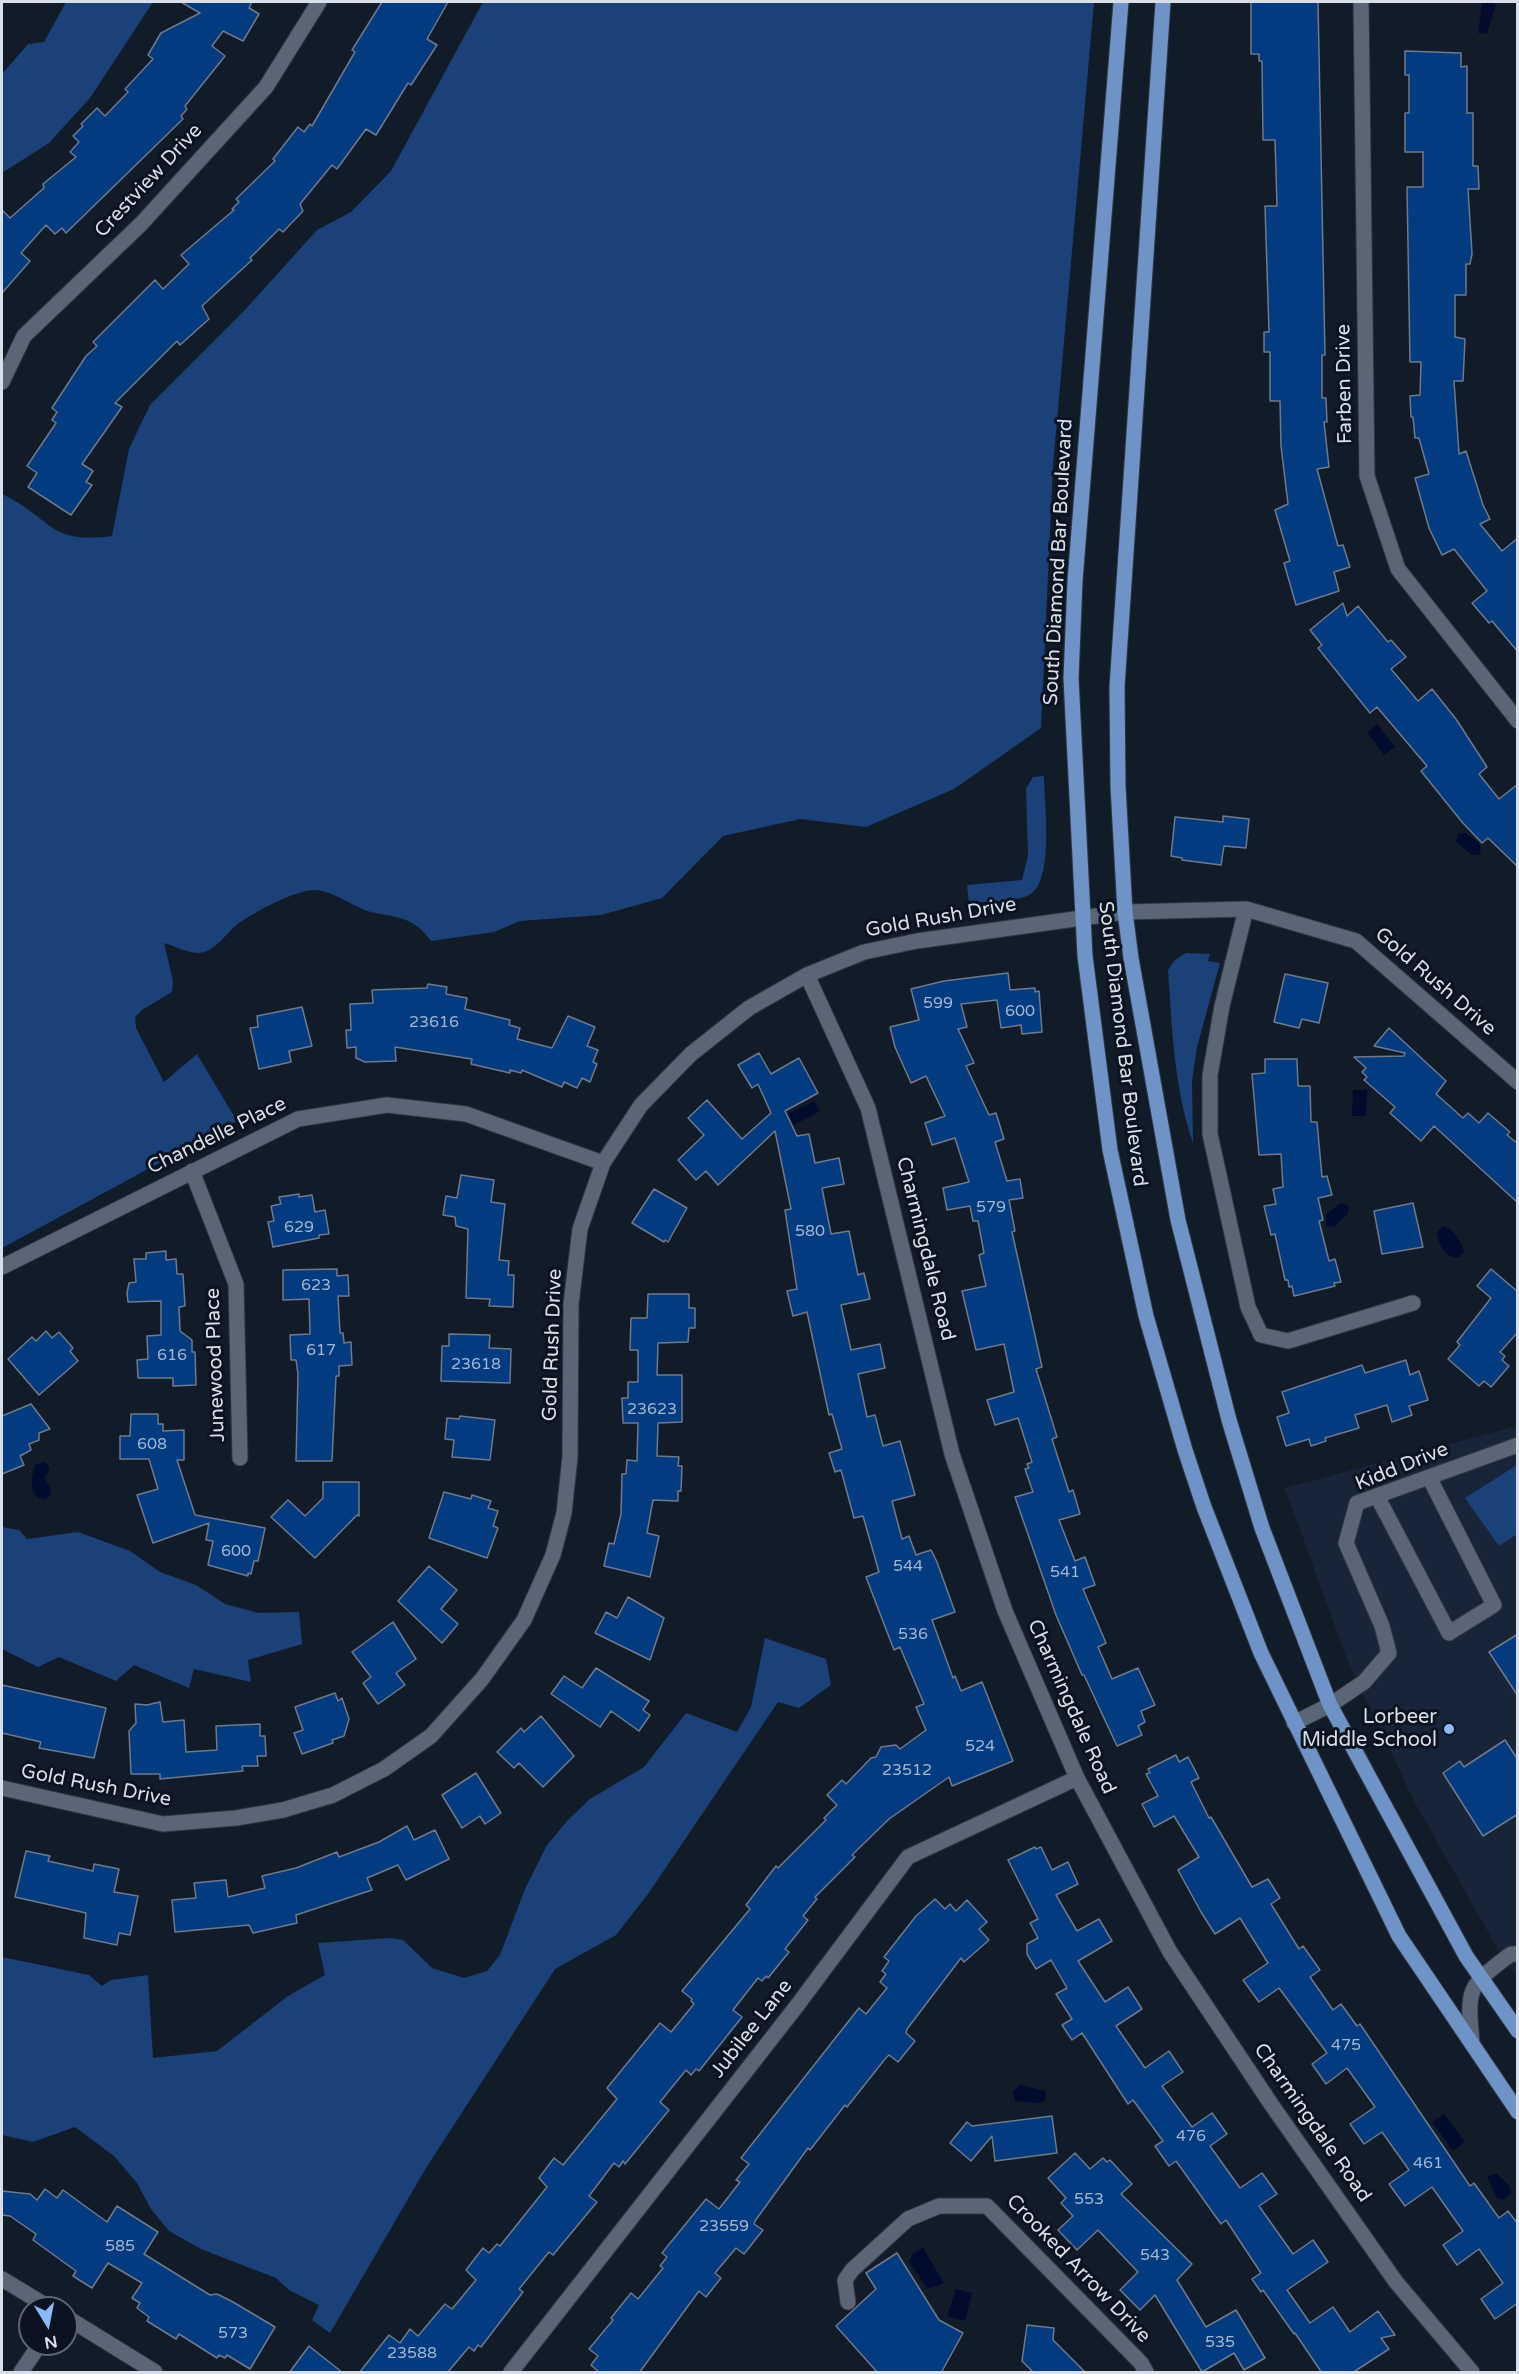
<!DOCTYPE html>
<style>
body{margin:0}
#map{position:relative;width:1519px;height:2374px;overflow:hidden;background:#121c29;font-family:"Varela Round",sans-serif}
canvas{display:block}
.frame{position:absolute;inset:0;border:3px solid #d8dfe9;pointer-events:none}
.north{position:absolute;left:18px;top:2296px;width:60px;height:60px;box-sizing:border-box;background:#0a131f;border:2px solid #5c6570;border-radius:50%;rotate:170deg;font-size:16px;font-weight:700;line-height:24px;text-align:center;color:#d8dfe9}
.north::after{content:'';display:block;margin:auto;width:21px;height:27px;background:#8bbafc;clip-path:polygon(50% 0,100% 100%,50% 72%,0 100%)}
</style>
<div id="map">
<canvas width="1519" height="2374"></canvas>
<div class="frame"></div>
<div class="north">N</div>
</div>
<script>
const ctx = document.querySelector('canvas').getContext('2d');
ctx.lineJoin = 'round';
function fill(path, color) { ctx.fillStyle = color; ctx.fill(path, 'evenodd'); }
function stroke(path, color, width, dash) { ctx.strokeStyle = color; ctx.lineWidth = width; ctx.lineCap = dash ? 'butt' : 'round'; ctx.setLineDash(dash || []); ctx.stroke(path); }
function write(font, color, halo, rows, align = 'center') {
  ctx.font = font + ' "Varela Round",sans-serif'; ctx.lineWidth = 6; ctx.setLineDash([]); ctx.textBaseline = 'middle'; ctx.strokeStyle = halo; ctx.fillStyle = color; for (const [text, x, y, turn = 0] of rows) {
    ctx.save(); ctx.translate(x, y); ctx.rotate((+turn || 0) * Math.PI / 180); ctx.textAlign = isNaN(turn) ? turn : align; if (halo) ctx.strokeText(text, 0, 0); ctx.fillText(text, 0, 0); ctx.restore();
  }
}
fill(new Path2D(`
 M1517,1426V1976L1496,1946L1414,1801L1346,1657L1285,1488Z`), '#182538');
fill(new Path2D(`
 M66,2H153L90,98L49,143L2,173V74L28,44L44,42Z
 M483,2H1094L1053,466L1041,728L954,789L866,827L800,819L723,836L662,898L601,915L520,921L494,932L431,941C413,916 398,918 371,912C353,907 334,891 315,890C297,889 255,912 239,923C228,931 218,948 204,952C192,956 176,946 164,943L173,981L172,992L142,1010L135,1017L136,1028L164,1082L197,1054L237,1121L2,1248V494C51,517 48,545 112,536L129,449L150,405L243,312L317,230L351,212L391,171Z
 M1044,776C1044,802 1055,882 1029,895C1013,903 987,901 969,903L967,885L1022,880L1028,856L1026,788L1033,777Z
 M1186,953L1210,954L1208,961L1220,963L1197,1047L1192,1081L1193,1143C1174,1088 1172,1027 1168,970L1175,960Z
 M1517,1465V1534L1499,1546L1465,1498Z
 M2,1527L19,1530L27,1539L78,1532L130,1551L160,1572L196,1585L225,1604L259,1613L299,1612L302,1644L248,1660L251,1682L194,1669L189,1688L134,1665L116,1681L59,1657L38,1667L2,1649Z
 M765,1638L826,1659L831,1685L799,1708L778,1702L648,1894L616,1935L555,1969L426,2168L330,2333L312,2320L319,2305L289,2290L276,2278L201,2249L169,2231L151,2209L137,2183L114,2156L75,2127L33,2142L2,2135V1957L89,1975L102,1986L111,1980L148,1975L153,2058L217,2051L288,1996L325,1975L318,1943L390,1938L403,1940L432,1968L464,1978L487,1971L500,1955L525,1889L547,1845L568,1820L590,1799L644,1767L686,1713L737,1732L751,1707Z`), '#1a4178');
fill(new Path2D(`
 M1482,2L1496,4L1487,34L1478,33Z
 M1377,724L1395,747L1384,755L1367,732Z
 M1466,833L1479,843L1481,851L1479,855H1472L1456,842L1458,834Z
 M1353,1090H1367L1366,1116H1352Z
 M814,1101L820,1111L794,1125L788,1114Z
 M1341,1203L1349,1206L1348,1213L1334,1227L1326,1226V1214Z
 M1443,1226C1453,1228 1462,1242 1464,1252L1459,1258C1446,1259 1438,1244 1437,1232Z
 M45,1461L50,1469L44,1478L51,1489V1494L45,1499L39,1498C28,1491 32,1476 35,1465Z
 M1020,2085L1046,2091V2100L1040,2103L1015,2101L1013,2091Z
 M1444,2114L1465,2142L1453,2151L1432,2122Z
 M1496,2173L1508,2184L1512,2192L1503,2200L1497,2198L1487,2177Z
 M923,2248L944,2283L928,2289L909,2262L912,2254Z
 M956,2289L972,2293L965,2321L947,2316Z`), '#000b2e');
const building = new Path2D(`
 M181,2H252L249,8L259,14L243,41L223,31L212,46L225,56L185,106L187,109L181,116L183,119L66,233L62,228L55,234L46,225L21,253L30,261L2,293V210L10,218L44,188L43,184L76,157L70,152L79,142L73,136L83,126L81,124L97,108L105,116L128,92L125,89L153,59L148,55L161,33L200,13Z
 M382,2H448L427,39L437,45L411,85L408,83L376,135L366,129L337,169L332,165L300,204L303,211L283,232L279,229L250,258L252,260L202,306L209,319L180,345L177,341L115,403L122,407L82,464L93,471L86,482L92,485L71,515L28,487L37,473L27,466L56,423L52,420L57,412L52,408L86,356L97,346L93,342L155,280L163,289L189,264L181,255L234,210L232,209L239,202L236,199L275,161L273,159L298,127L304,132L310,124L312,126L355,52L352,50Z
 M1251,2H1318L1325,355H1322V398H1326L1327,422H1324L1329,467L1317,469L1338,546L1343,545L1350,567L1334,572L1339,591L1296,605L1284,563L1290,561L1275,510L1288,504L1281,446L1280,401H1270V352H1264V332H1269L1265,206H1277L1275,140H1263L1262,61H1259V54H1251Z
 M1405,51L1461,53V67L1467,66V113H1473V166H1478L1479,189H1468L1472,254L1470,264H1466V295H1455V337L1465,339L1463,381H1454L1459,454L1466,451L1483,505L1490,519L1480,524L1502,551L1518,538V652L1492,621L1489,623L1472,603L1487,591L1454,549L1442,555L1429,528L1415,478L1429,474L1419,438H1415L1413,417H1411L1410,396L1420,395L1421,362H1410L1407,187H1423V152H1405V113H1409V75H1405Z
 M1343,603L1347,616L1358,606L1388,642L1391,640L1406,657L1391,669L1418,701L1432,689L1456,719L1487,767L1479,774L1499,799L1518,784V867L1488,838L1482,843L1462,822L1421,771L1427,766L1377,707L1370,713L1318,648L1322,645L1310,630Z
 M1223,816L1249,819L1246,848L1224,846L1221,865L1182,860V858L1171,856L1175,817L1223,822Z
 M1008,973L1010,990L1035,988V992L1039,991L1042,1032L1022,1034L1021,1025L1001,1028L997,1000L961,1004L967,1027L958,1029L974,1063L966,1066L989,1115L996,1113L1004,1139L995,1142L1007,1181L1020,1179L1023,1198L1009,1200L1015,1231L1012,1232L1042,1367L1036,1369L1057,1437L1052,1439L1069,1492L1073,1490L1080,1514L1059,1520L1075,1561L1085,1557L1095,1585L1083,1589L1106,1643L1098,1647L1112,1679L1138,1668L1155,1705L1141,1711L1145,1722L1138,1726L1142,1735L1117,1746L1084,1675H1082L1056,1615L1015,1497L1033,1492L1025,1469L1029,1468L1027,1464L1032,1462L1018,1418L995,1425L987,1400L1014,1392L1004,1344L976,1350L962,1291L986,1286L979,1255L984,1253L978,1221H973L970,1206L947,1210L943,1188L969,1182L955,1138L932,1145L925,1123L945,1116L926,1076L911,1083L895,1047L890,1027L919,1020L911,989L944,981Z
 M1285,974L1328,983L1319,1023L1302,1019L1299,1028L1274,1022Z
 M428,984L447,987L446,994L467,998L465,1009L510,1020L509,1025L520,1028L517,1039L552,1048L568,1016L595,1027L587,1046L598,1050L593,1062L597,1064L590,1082L582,1078L577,1088L564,1082L562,1087L522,1070L521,1073L510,1070V1073L471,1064L472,1059L395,1047L396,1061L365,1062L356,1058V1047L347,1048L346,1030H351L350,1004L373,1003L372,990L427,988Z
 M302,1007L312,1046L289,1051L291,1062L259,1069L250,1028L258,1027L257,1016Z
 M1389,1028L1446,1081L1436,1094L1463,1118L1468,1113L1479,1123L1488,1113L1510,1132L1507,1135L1518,1144V1203L1434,1126L1421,1141L1390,1113L1395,1107L1364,1080L1367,1077L1362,1072L1366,1068L1354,1057L1404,1056L1405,1053L1374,1046Z
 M759,1053L771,1074L799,1058L818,1093L785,1111L797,1136L809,1134L815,1163L839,1158L844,1184L822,1188L831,1234L849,1231L858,1275L864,1273L870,1299L841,1305L851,1350L880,1344L885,1368L858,1374L867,1417L875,1415L883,1446L900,1441L915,1495L892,1501L902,1539L909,1536L916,1555L931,1550L937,1562L955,1612L932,1620L953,1678L955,1676L961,1691L982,1682L1013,1761L952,1786L949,1777L889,1819L852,1855L855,1857L815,1897L817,1899L803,1916L808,1920L785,1949L789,1952L768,1978L766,1976L762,1981L758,1978L733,2010L742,2017L699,2071L696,2069L691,2075L686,2070L660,2102L669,2110L625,2164L623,2161L619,2167L614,2163L589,2196L597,2202L553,2255L549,2252L519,2289L523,2292L481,2347L478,2345L474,2351L469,2347L447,2373H359L389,2335L400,2343L410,2329L418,2336L445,2304L452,2309L476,2280L466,2270L483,2248L489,2253L497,2244L500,2246L547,2187L539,2178L554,2158L563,2165L617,2099L607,2088L660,2023L671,2032L694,2004L691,2001L692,1999L682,1991L750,1909L746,1905L776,1866L778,1868L826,1820L824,1818L837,1805L827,1795L842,1780L846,1784L871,1758L876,1757L881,1747L896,1745L900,1749L926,1730L916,1707L924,1704L900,1647L894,1650L866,1577L879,1572L863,1516L854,1518L841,1470L835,1472L829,1453L842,1449L832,1414L829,1415L807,1312L793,1316L787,1291L797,1289L785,1210L791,1209L775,1131L718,1185L706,1171L696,1180L678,1160L704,1135L688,1118L707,1100L742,1139L771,1113L758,1084L752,1088L738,1065Z
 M1265,1059H1297L1298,1086H1310L1311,1122H1317L1322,1177L1327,1176L1332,1195L1318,1198L1323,1220L1319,1221L1329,1261L1335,1259L1341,1282L1334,1283L1335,1286L1294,1296L1292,1286L1289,1287L1288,1280H1285L1275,1234L1271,1235L1264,1206L1276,1204L1273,1189L1283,1187L1281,1154L1259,1155L1252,1074L1265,1073Z
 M461,1175L494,1180L491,1202L505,1204L499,1260L509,1261L508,1275H514L513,1307L489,1306L490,1299L466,1298L468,1229L456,1226L455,1217L443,1215L446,1196L457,1198Z
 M654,1189L687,1208L668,1242L665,1240L664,1242L632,1223Z
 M299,1194V1197L312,1195L315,1212L325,1210L329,1234L319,1235V1238L273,1247L268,1222L274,1221L271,1206L281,1204L279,1197Z
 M1413,1203L1423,1247L1382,1254L1374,1211Z
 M166,1251V1260L176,1259L177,1274H183L185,1306L179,1307L180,1331L192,1340V1352H195L196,1385L173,1386V1378H138L137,1360L148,1359L147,1336L161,1335V1301L128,1302L127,1293L129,1283L136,1282L134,1259H146V1253Z
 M337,1269V1276L348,1275L349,1296H338L340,1333H343L344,1343L351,1342L352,1365L339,1366V1376H336L332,1461H296L298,1374L296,1360H291L290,1335L310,1334L309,1299L283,1300V1270Z
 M1491,1269L1518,1292V1332L1500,1352L1505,1356L1502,1360L1509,1366L1491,1387L1484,1381L1479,1386L1448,1359L1460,1345L1457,1342L1491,1298L1477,1286Z
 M648,1294H689V1308H695V1328H689L688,1342L658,1343L657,1375H682V1422L658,1423L657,1456L679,1457L678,1466H682L681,1491H678V1501L653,1500L647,1533L659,1536L650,1577L604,1566L609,1543L614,1544L621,1514L622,1474H626L627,1460L637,1461L638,1423H623L622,1398H628V1382H638V1350H630L631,1318H647Z
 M46,1331L52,1338L59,1332L73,1348L70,1351L78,1361L39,1395L8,1359L32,1337L36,1341Z
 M449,1334L490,1335L489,1348L511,1349L510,1383L441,1381L442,1346H449Z
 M1406,1360L1410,1375L1419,1371L1428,1400L1409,1406L1412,1415L1392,1422L1387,1405L1355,1415L1359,1428L1325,1438L1326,1441L1311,1446L1309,1439L1286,1446L1277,1417L1289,1413L1282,1392L1362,1365L1365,1373Z
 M31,1404L50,1429L39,1433V1440L29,1444L31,1450L20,1456L24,1465L2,1474V1416Z
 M131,1414H158V1424H163V1431L184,1430V1460H177L195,1515L265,1528L258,1561H254L251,1574L248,1573V1576L208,1565L213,1541L206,1540L209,1523L153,1543L137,1495L158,1489L149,1459H120V1436H130Z
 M460,1416L495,1420L490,1460L452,1457L454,1440L445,1439L447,1418L459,1419Z
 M323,1482H359V1516L357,1515L315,1558L271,1517L288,1500L305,1516L323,1498Z
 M444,1492L471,1499L472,1495L491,1501L488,1508L498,1511L493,1526L498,1528L487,1558L429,1538Z
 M429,1566L457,1590L441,1609L458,1624L442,1643L398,1601Z
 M628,1597L664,1618L650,1660L595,1633L606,1612L617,1618Z
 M393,1622L416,1659L396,1673L405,1685L378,1704L363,1683L371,1677L352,1652Z
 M1518,1634V1696L1489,1652Z
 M596,1668L649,1701L643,1710L650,1715L639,1731L611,1711L600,1727L551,1694L564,1676L582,1688Z
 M2,1685L106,1708L94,1758L39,1748L41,1742L2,1733Z
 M335,1693L338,1701L342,1698L349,1719L344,1736L332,1740L333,1743L302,1754L294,1733L303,1730L295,1707Z
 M160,1702L163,1722L184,1720L186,1752L217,1750L216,1726L260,1724V1736H265L266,1756H257L258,1766H242L243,1771L160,1779V1774H131L129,1731L136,1723L135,1704L147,1705Z
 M541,1716L574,1756L543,1787L519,1763L514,1768L497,1752L521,1728L524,1732Z
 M1505,1740L1518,1760V1814L1483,1836L1443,1773L1460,1761L1464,1767Z
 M1176,1755L1179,1762L1188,1757L1199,1778L1191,1782L1209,1818L1211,1817L1252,1887L1268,1879L1280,1898L1271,1904L1299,1949L1303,1946L1320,1970L1310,1977L1333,2010L1341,2004L1357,2026L1360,2024L1470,2186L1474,2183L1499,2218L1508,2211L1518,2224V2303L1495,2319L1481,2299L1503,2283L1479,2249L1457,2265L1443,2245L1463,2231L1432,2187L1405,2206L1389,2184L1409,2170L1382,2132L1364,2144L1350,2124L1375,2107L1347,2068L1326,2084L1312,2064L1327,2053L1279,1988L1259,2002L1243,1980L1268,1963L1240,1918L1215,1934L1201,1912L1178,1870L1199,1857L1174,1816L1154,1827L1142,1804L1158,1796L1146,1774L1150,1773L1148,1769Z
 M476,1773L501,1813L485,1824L480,1816L462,1828L442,1795Z
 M407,1826L414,1840L435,1830L449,1859L406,1880L398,1865L367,1878L372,1890L296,1915L297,1923L253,1933L249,1925L175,1932L172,1900L196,1898L194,1883L226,1880L228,1897L265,1888L262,1876L296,1868L337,1852L339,1857L379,1842Z
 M1035,1847L1036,1849L1041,1847L1052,1870L1068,1862L1078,1884L1056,1895L1077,1931L1099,1919L1112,1941L1078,1961L1105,2002L1128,1987L1142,2009L1116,2026L1145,2068L1169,2051L1183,2072L1162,2086L1192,2127L1212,2113L1227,2134L1210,2146L1240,2188L1262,2173L1277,2194L1259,2206L1293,2254L1313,2240L1328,2262L1287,2290L1310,2323L1333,2307L1350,2332L1378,2311L1395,2335L1381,2338L1389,2349L1372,2360L1352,2373H1322L1295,2333L1294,2334L1263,2290L1261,2292L1252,2279L1261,2273L1226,2220L1221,2224L1176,2161L1169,2166L1155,2146L1163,2141L1133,2100L1128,2104L1082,2033L1072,2040L1062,2025L1072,2019L1056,1994L1067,1988L1051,1960L1036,1969L1027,1954V1944L1038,1938L1030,1923L1038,1919L1008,1860Z
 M26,1851L50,1856L48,1861L93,1871L94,1864L119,1869L114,1892L138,1896L130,1935L119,1933L117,1945L84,1938L86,1913L15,1897Z
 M935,1899L945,1909L950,1904L956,1911L967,1900L987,1922L979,1929L989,1940L964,1962L961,1958L907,2029L906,2033L915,2041L898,2062L889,2055L885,2059L847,2107L845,2105L810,2150L808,2148L755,2221L754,2224L763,2230L744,2254L736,2248L715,2273L721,2278L706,2297L699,2291L639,2373H600L591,2365L598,2356L589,2349L613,2320L611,2318L631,2293L638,2299L663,2268L660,2266L667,2257L662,2253L706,2199L719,2209L740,2182L736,2180L749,2164L741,2158L859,2008L866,2014L887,1988L880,1982L886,1974L882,1971L889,1961L884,1957L916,1916Z
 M1052,2116L1057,2153L995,2161L992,2136L971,2161L950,2143L967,2122L972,2126Z
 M1075,2153L1090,2169L1103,2158L1107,2162L1110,2160L1132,2184L1121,2194L1192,2264L1177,2280L1206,2327L1236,2310L1265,2358L1244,2370L1234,2353L1202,2372L1155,2295L1140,2310L1120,2290L1138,2272L1098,2230L1077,2250L1058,2230L1073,2216L1061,2203L1066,2198L1048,2178Z
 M45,2189L57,2198L63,2190L107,2222L117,2206L158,2232L144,2254L210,2295L217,2294L233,2302L275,2327L250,2369L227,2355L225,2358L219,2355L217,2358L179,2334L176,2339L147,2321L149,2317L137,2308L140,2303L132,2298L142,2283L108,2263L92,2288L73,2276L76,2271L33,2240L36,2234L10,2216L2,2215V2191L30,2194L37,2200Z
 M897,2253L939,2320L963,2333L941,2373H878L836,2326L876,2289L866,2273Z
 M1027,2325L1054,2328L1053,2340L1086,2373H1034L1022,2361Z
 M309,2346L343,2373H289Z`);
fill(building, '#023b7f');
stroke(building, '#6e7a8b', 1.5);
const minor = new Path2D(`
 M1361,2L1367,476L1398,569L1518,721
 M2,382L24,336L141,224L266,87L319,2
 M1246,909L1222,1006L1210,1075V1134L1248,1307L1261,1335L1288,1341L1413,1303
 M807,975L868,1108L952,1454L1005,1611L1077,1778L1170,1952L1271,2104L1396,2282L1472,2372
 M192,1171L236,1284L240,1458
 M2,1267L298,1119L387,1105L466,1114L603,1163
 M1377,1496L1449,1633L1494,1605L1429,1477
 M1294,1723L1330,1705L1364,1682L1389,1653L1382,1626L1346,1543L1357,1503L1518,1445
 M2,1788L163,1824L236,1818L283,1810L333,1795L384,1769L431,1736L482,1679L524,1620L553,1555L564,1513L570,1457L571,1304L580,1229L603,1163L641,1105L691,1054L749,1008L807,975L864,952L917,941L1125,912L1246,909L1356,941L1518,1082
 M1472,2042C1467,1988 1467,1987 1511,1954H1518
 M2,2279L50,2308
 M848,2302L845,2280L852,2270L908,2219L939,2206H987L1141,2363L1146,2372
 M66,2317L155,2372
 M21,2372L40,2344
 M511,2372L796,2007L908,1857L1077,1778`);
const major = new Path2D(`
 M1121,2L1075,581L1071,678L1085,956L1110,1150L1146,1316L1185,1450L1204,1507L1261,1653L1399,1936L1518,2112
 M1163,2L1117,687L1118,786L1125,912L1131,958L1178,1220L1229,1420L1262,1528L1330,1705L1466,1956L1518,2031`);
stroke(minor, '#313641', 17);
stroke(major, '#313641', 17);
stroke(minor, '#5a6676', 15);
stroke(major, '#6e93c6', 15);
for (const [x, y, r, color] of [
 [1449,1729,6,"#8bbafc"]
]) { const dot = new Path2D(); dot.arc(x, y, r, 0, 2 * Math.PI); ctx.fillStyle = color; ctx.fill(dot); stroke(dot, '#0a131f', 2); }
write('16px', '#a2b6ce', null, [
 ["599",938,1004],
 ["600",1020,1012],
 ["23616",434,1023],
 ["579",991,1208],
 ["629",299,1228],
 ["580",810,1232],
 ["623",316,1286],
 ["617",321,1351],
 ["616",172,1356],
 ["23618",476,1365],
 ["23623",652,1410],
 ["608",152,1445],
 ["600",236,1552],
 ["544",908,1567],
 ["541",1065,1573],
 ["536",913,1635],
 ["524",980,1747],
 ["23512",907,1771],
 ["475",1346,2046],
 ["476",1191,2137],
 ["461",1428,2164],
 ["553",1089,2200],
 ["23559",724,2227],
 ["585",120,2247],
 ["543",1155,2256],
 ["573",233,2334],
 ["535",1220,2343],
 ["23588",412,2354]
]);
write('20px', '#d8dfe9', '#0a131f', [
 ["Crestview Drive",149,181,-47],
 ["Farben Drive",1345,384,-91],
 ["South Diamond Bar Boulevard",1059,562,-87],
 ["Gold Rush Drive",941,918,-10],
 ["Gold Rush Drive",1435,982,41],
 ["South Diamond Bar Boulevard",1122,1044,83],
 ["Chandelle Place",217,1136,-26],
 ["Charmingdale Road",925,1249,76],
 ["Gold Rush Drive",553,1345,-88],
 ["Junewood Place",216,1365,-92],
 ["Kidd Drive",1402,1467,-22],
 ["Charmingdale Road",1071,1707,66],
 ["Gold Rush Drive",96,1786,11],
 ["Jubilee Lane",752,2029,-52],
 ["Charmingdale Road",1312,2123,55],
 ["Crooked Arrow Drive",1078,2269,46]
]);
write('20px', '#d8dfe9', '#0a131f', [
 ["Lorbeer",1437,1718],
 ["Middle School",1437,1741]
], 'right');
</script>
